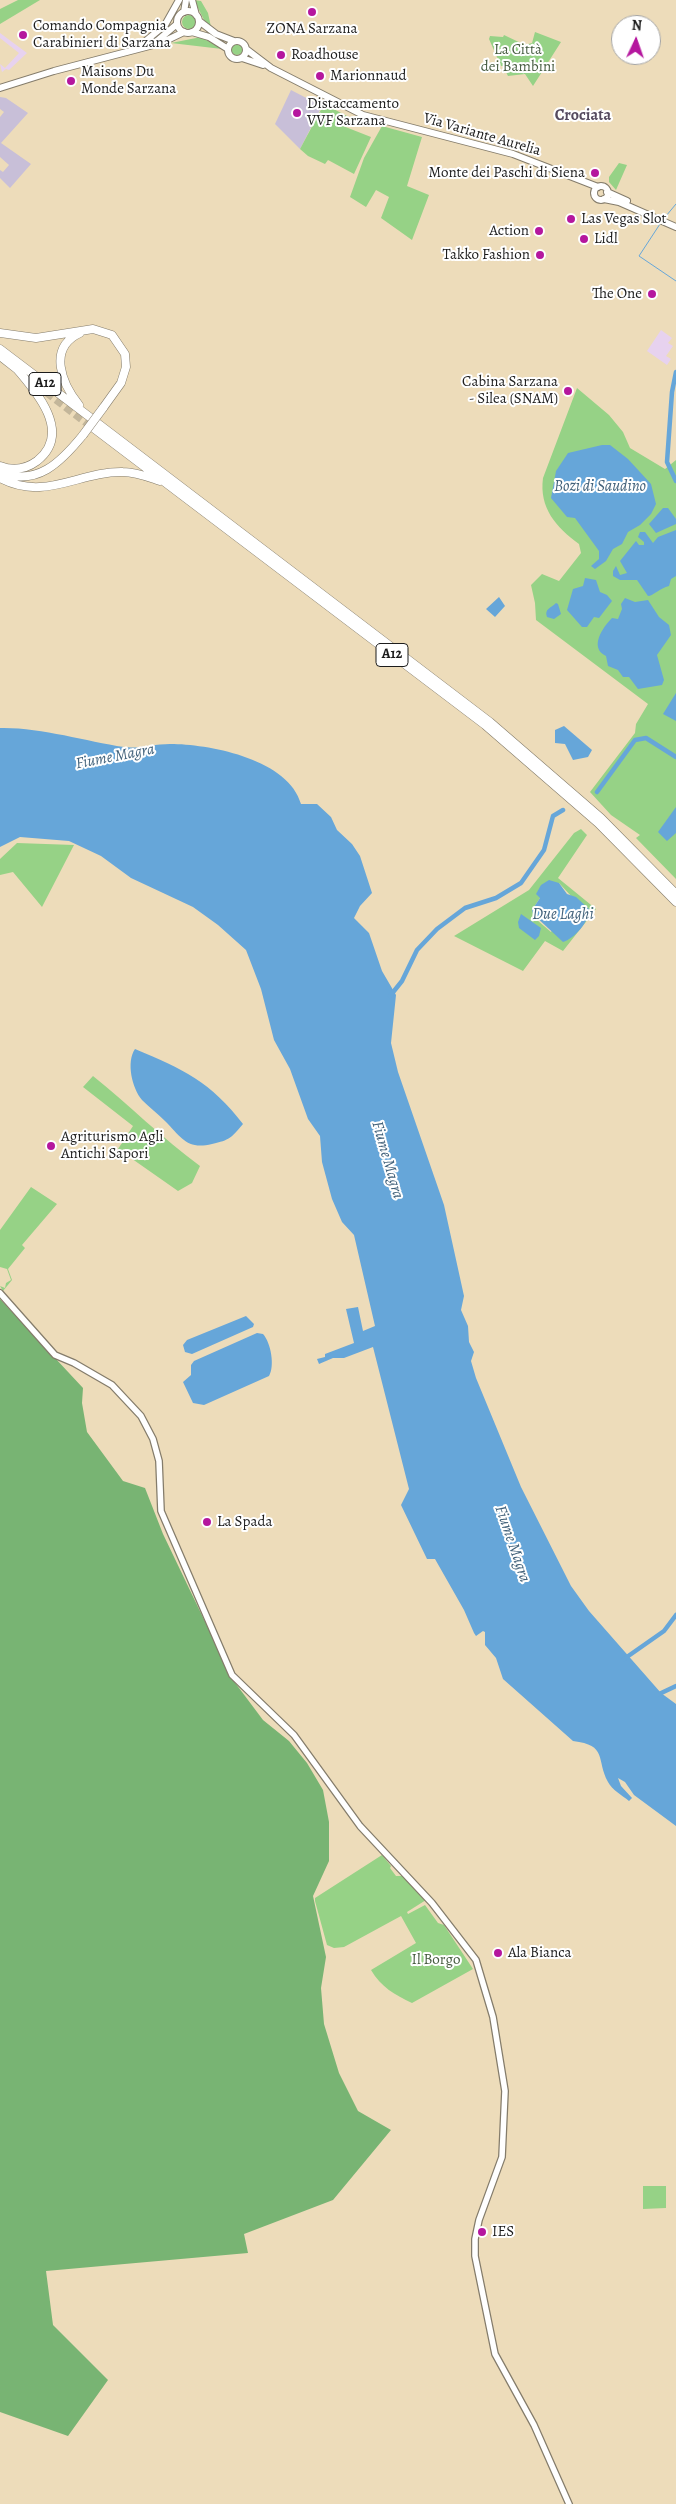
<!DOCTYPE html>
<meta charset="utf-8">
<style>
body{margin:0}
#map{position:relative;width:676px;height:2504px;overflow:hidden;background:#eddcba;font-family:Alegreya,serif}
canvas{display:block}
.north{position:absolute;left:611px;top:15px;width:50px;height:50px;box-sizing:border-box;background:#fff;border:1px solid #a4a4a4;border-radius:50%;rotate:3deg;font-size:14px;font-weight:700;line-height:20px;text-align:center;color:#1c1c1c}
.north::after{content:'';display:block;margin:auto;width:18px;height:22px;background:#b5179e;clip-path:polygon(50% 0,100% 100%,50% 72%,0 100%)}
</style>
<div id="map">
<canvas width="676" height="2504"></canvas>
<div class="north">N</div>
</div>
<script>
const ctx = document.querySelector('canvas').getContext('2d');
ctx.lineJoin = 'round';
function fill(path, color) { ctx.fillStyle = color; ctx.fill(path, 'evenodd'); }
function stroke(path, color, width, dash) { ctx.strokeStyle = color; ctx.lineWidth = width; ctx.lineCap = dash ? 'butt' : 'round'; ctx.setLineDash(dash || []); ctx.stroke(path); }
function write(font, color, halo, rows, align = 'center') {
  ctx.font = font + ' Alegreya,serif'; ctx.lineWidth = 4; ctx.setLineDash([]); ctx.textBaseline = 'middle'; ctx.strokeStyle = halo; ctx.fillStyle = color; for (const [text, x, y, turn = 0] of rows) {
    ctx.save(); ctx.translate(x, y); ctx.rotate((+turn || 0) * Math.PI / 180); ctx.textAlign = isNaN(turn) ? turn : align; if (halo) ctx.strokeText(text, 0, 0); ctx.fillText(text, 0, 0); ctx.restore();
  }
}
fill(new Path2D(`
 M0,33L27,53L9,70L6,69L2,72L0,64L5,68L19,53L0,38Z
 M661,330L672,338L668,343L673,346L666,356L671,359L667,365L647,351Z`), '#e7d2ef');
fill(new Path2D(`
 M291,90L314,102L317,106L319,104L322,106L300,149L275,124Z
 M0,97L6,98L28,113L1,143L31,164L10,188L0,178V170L3,172L9,165L0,157V117L4,112L0,109Z`), '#c8bfd8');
fill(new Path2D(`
 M18,0H40L0,24V9Z
 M194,0L201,1L208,13L211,27L204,20Z
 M182 22a7 7 0 1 1 14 0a7 7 0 1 1-14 0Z
 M535,32L561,42L533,86L525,74L508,76L503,66H501L489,39L490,36L503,37L504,35L525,45L532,43Z
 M201,37L222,49L171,43Z
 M231 49a6 6 0 1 1 12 0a6 6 0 1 1-12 0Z
 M324,104L347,116L343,126L371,137L354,174L328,160L325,164L308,156L300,149Z
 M382,126L422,137L407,186L429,195L412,240L381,218L389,197L376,190L366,207L350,197L364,158Z
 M619,163L627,165L616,190L609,182V177Z
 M577,388L609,415L623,432L630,448L665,469L676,460V879L636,838L640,835L611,815L590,792L635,733L636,724L648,704L536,620L535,603L531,585L542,574L559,581L581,553L579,544C556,527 539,508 543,478Z
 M581,829L587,835L558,878L596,909L563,951L545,941L523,971L454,936L529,890L574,833ZM559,883L572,897L551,932L537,920L532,910L540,898Z
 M17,843L74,845L42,907L13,872L0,875V859Z
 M93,1076C129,1105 162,1138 200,1166L192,1183L178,1191L118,1149L133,1126L83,1087Z
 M31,1187L57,1204L22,1245L25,1248L8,1269L12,1280L3,1291L0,1286L5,1288L6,1283L11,1280L7,1269L0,1267V1230Z
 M382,1855L391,1866L390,1868L396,1876H402L426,1900L407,1912L408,1914L425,1905L438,1923L444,1925L473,1969L412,2003C395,1995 381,1987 371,1970L416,1943L401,1916L344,1947L334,1948L327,1945L315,1901V1898Z
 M643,2186H666V2208L643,2209Z`), '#96d286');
fill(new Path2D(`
 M0,1299L83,1388L82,1403L87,1432L123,1481L145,1488L163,1534L233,1680L263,1720L289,1741L307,1763L323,1790L329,1822V1861L313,1896L326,1957L321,1988L324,2024L339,2073L358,2111L391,2130L333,2200L244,2234L248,2253L46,2271L53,2325L108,2380L68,2436L0,2412Z`), '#78b473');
fill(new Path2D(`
 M602,445H610L628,459L651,484L656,504L651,514L640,525L628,532L622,544L613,549L606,561L595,569L591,566L599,559V551L575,518L567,517L551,498L556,471L568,453Z
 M663,508H668L676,519V524L656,533L649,524Z
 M676,530V576L671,579L669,586C660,588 653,596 648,596L637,580H620L613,576V571L616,566L620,575L627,573L620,561L636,541L639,545H644V542L638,537L640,532H645L653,543L658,537Z
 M585,578L596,580L600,592L607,595L612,601L599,618L594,617L587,627H582L567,610L573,589L583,586Z
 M499,597L505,606L495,617L486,609Z
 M625,598L635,602L648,600L659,617L669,625L671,635L657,655L664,680L662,685L638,689L629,677H623L618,670L608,666L606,656C589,648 602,628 612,618L618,619L622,609L621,604Z
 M556,603L558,604L561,614L554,619L547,617C544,609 551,608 556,603Z
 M676,693V721L663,714Z
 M564,726L592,750L588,757L573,760L565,744L555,743V730Z
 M0,728C39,727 85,741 124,747C140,749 157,743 174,744C213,745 289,760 301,804H317L331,817L337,830L352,844L360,856L372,893L360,906L354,918L369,933L382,971L396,995L391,1043L398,1072L444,1205L464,1296L461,1310L468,1326L469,1342L474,1352L471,1361L476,1378L521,1487L571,1586L589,1611L661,1693L676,1704V1826L634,1795L625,1782L618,1778L621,1786L632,1798L629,1801C622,1795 612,1790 608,1782C596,1760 608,1745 573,1741L503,1679L496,1658L485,1645V1632L483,1631L476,1636L474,1633L464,1610L435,1559H427L401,1505L409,1489L373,1347L344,1358H333L319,1364L317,1359L325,1357V1354L354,1343L346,1309L358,1307L363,1331L375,1326L354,1235L342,1222L332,1199L322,1162L320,1136L308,1119L290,1069L274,1040L261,989L246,950L218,925L193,907L131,878L101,856L69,841L20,837L0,847Z
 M676,807V833L667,841L658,832Z
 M549,880L559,883L567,894L576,897L589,909C590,921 574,939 563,942L533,914L532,910L540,898L536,894L541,885Z
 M521,914L541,928L539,936L535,940L519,928L518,922Z
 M135,1049C183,1069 211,1082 243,1124C231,1138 230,1140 212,1144C187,1150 182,1138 165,1121C158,1114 149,1107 142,1100C132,1088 126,1062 135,1049Z
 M246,1316L254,1324L253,1327L192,1354L185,1352L183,1345L187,1340Z
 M257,1333L263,1334C271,1343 275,1366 269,1376L204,1405L193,1403L183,1382L191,1375V1365L194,1361Z`), '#66a6d9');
stroke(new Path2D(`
 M666,216L676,204
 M660,224L639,256L676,281`), '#66a6d9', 1);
stroke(new Path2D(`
 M676,372L672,392L667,462L676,481
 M597,792L635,740L646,738L676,757
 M390,996L402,981L417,950L437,929L465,908L496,898L521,883L544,850L553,816L563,810
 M624,1659L664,1631L676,1615
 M657,1695L676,1686`), '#66a6d9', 4.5);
stroke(new Path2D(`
 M37,385L92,427`), '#c3b69a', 8, [8, 4]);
const secondary = new Path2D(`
 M0,1293L55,1355L74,1363L112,1385L141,1416L153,1439L159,1461L161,1511L232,1675L294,1735L360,1826L432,1903L476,1960L493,2017L505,2091L502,2157L479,2220L475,2239V2256L495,2354L534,2425L569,2504`);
const primary = new Path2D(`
 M192,0L196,15
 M177 22a11 11 0 1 1 22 0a11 11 0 1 1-22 0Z
 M184,12L186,0
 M199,21L216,34L234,41
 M192,32L209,37L228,49
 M228 50a9 9 0 1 1 18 0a9 9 0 1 1-18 0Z
 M157,41L177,24
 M136,49L165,25L179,0
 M246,49L271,68L363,115L513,154L598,187
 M242,58L263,65
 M0,88L54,71L161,43L184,32
 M594 193a7 7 0 1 1 14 0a7 7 0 1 1-14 0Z
 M607,192L627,201
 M604,199L619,202L676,227`);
const motorway = new Path2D(`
 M0,333L36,338L93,329L112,335L125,354L126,367L121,383L103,408
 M0,349L91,418
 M0,356L18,370
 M79,405C62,384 47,348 80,333
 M96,422L490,722L601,818L676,894
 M92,427L485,725L598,823L676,902
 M0,466C13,471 26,469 37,461C73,433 36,391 16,368
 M0,472C37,487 61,462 83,435
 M0,478C45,502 79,471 123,472C136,472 148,477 160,481`);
stroke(secondary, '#847c6b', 8);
stroke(primary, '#847c6b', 8);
stroke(motorway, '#847c6b', 9);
stroke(secondary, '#fff', 5.5);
stroke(primary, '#fff', 6);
stroke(motorway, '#fff', 8);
const motorwayBridge = new Path2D(`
 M83,435L103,408`);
stroke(motorwayBridge, '#847c6b', 9, []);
stroke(motorwayBridge, '#fff', 8);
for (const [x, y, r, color] of [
 [312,12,5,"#b5179e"],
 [23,35,5,"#b5179e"],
 [281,55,5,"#b5179e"],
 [320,76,5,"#b5179e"],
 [71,81,5,"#b5179e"],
 [297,113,5,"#b5179e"],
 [595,173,5,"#b5179e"],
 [571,219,5,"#b5179e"],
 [539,231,5,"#b5179e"],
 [584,239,5,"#b5179e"],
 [540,255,5,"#b5179e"],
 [652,294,5,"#b5179e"],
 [568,391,5,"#b5179e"],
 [51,1146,5,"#b5179e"],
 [207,1522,5,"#b5179e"],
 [498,1953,5,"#b5179e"],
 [482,2232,5,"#b5179e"]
]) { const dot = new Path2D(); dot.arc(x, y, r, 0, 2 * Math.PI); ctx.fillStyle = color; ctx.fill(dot); stroke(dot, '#fff', 2); }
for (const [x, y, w] of [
 [45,384,32],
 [392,655,32]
]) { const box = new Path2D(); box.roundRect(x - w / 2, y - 11.5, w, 23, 4); ctx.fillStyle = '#fff'; ctx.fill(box); stroke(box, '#1c1c1c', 1); }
write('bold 14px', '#1c1c1c', null, [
 ["A12",45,384],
 ["A12",392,655]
]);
write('15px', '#1c1c1c', '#fff', [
 ["Comando Compagnia",33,26],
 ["Carabinieri di Sarzana",33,43],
 ["ZONA Sarzana",312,29,"center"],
 ["Roadhouse",291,55],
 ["Maisons Du",81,72],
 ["Monde Sarzana",81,89],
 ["Marionnaud",330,76],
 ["Distaccamento",307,104],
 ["VVF Sarzana",307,121],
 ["Monte dei Paschi di Siena",585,173,"right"],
 ["Las Vegas Slot",581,219],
 ["Action",529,231,"right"],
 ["Lidl",594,239],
 ["Takko Fashion",530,255,"right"],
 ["The One",642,294,"right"],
 ["Cabina Sarzana",558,382,"right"],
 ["- Silea (SNAM)",558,399,"right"],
 ["Agriturismo Agli",61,1137],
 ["Antichi Sapori",61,1154],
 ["La Spada",217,1522],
 ["Ala Bianca",508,1953],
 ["IES",492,2232]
], 'left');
write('15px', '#475c41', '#fff', [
 ["La Città",518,50],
 ["dei Bambini",518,67],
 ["Il Borgo",436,1960]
]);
write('15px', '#1c1c1c', '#fff', [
 ["Via Variante Aurelia",482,135,16]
]);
write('bold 16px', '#554a5e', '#fff', [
 ["Crociata",583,116]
]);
write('italic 16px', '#41617a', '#fff', [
 ["Bozi di Saudino",600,487],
 ["Fiume Magra",115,757,-11],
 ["Due Laghi",563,915],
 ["Fiume Magra",387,1160,74],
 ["Fiume Magra",512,1544,71]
]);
</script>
